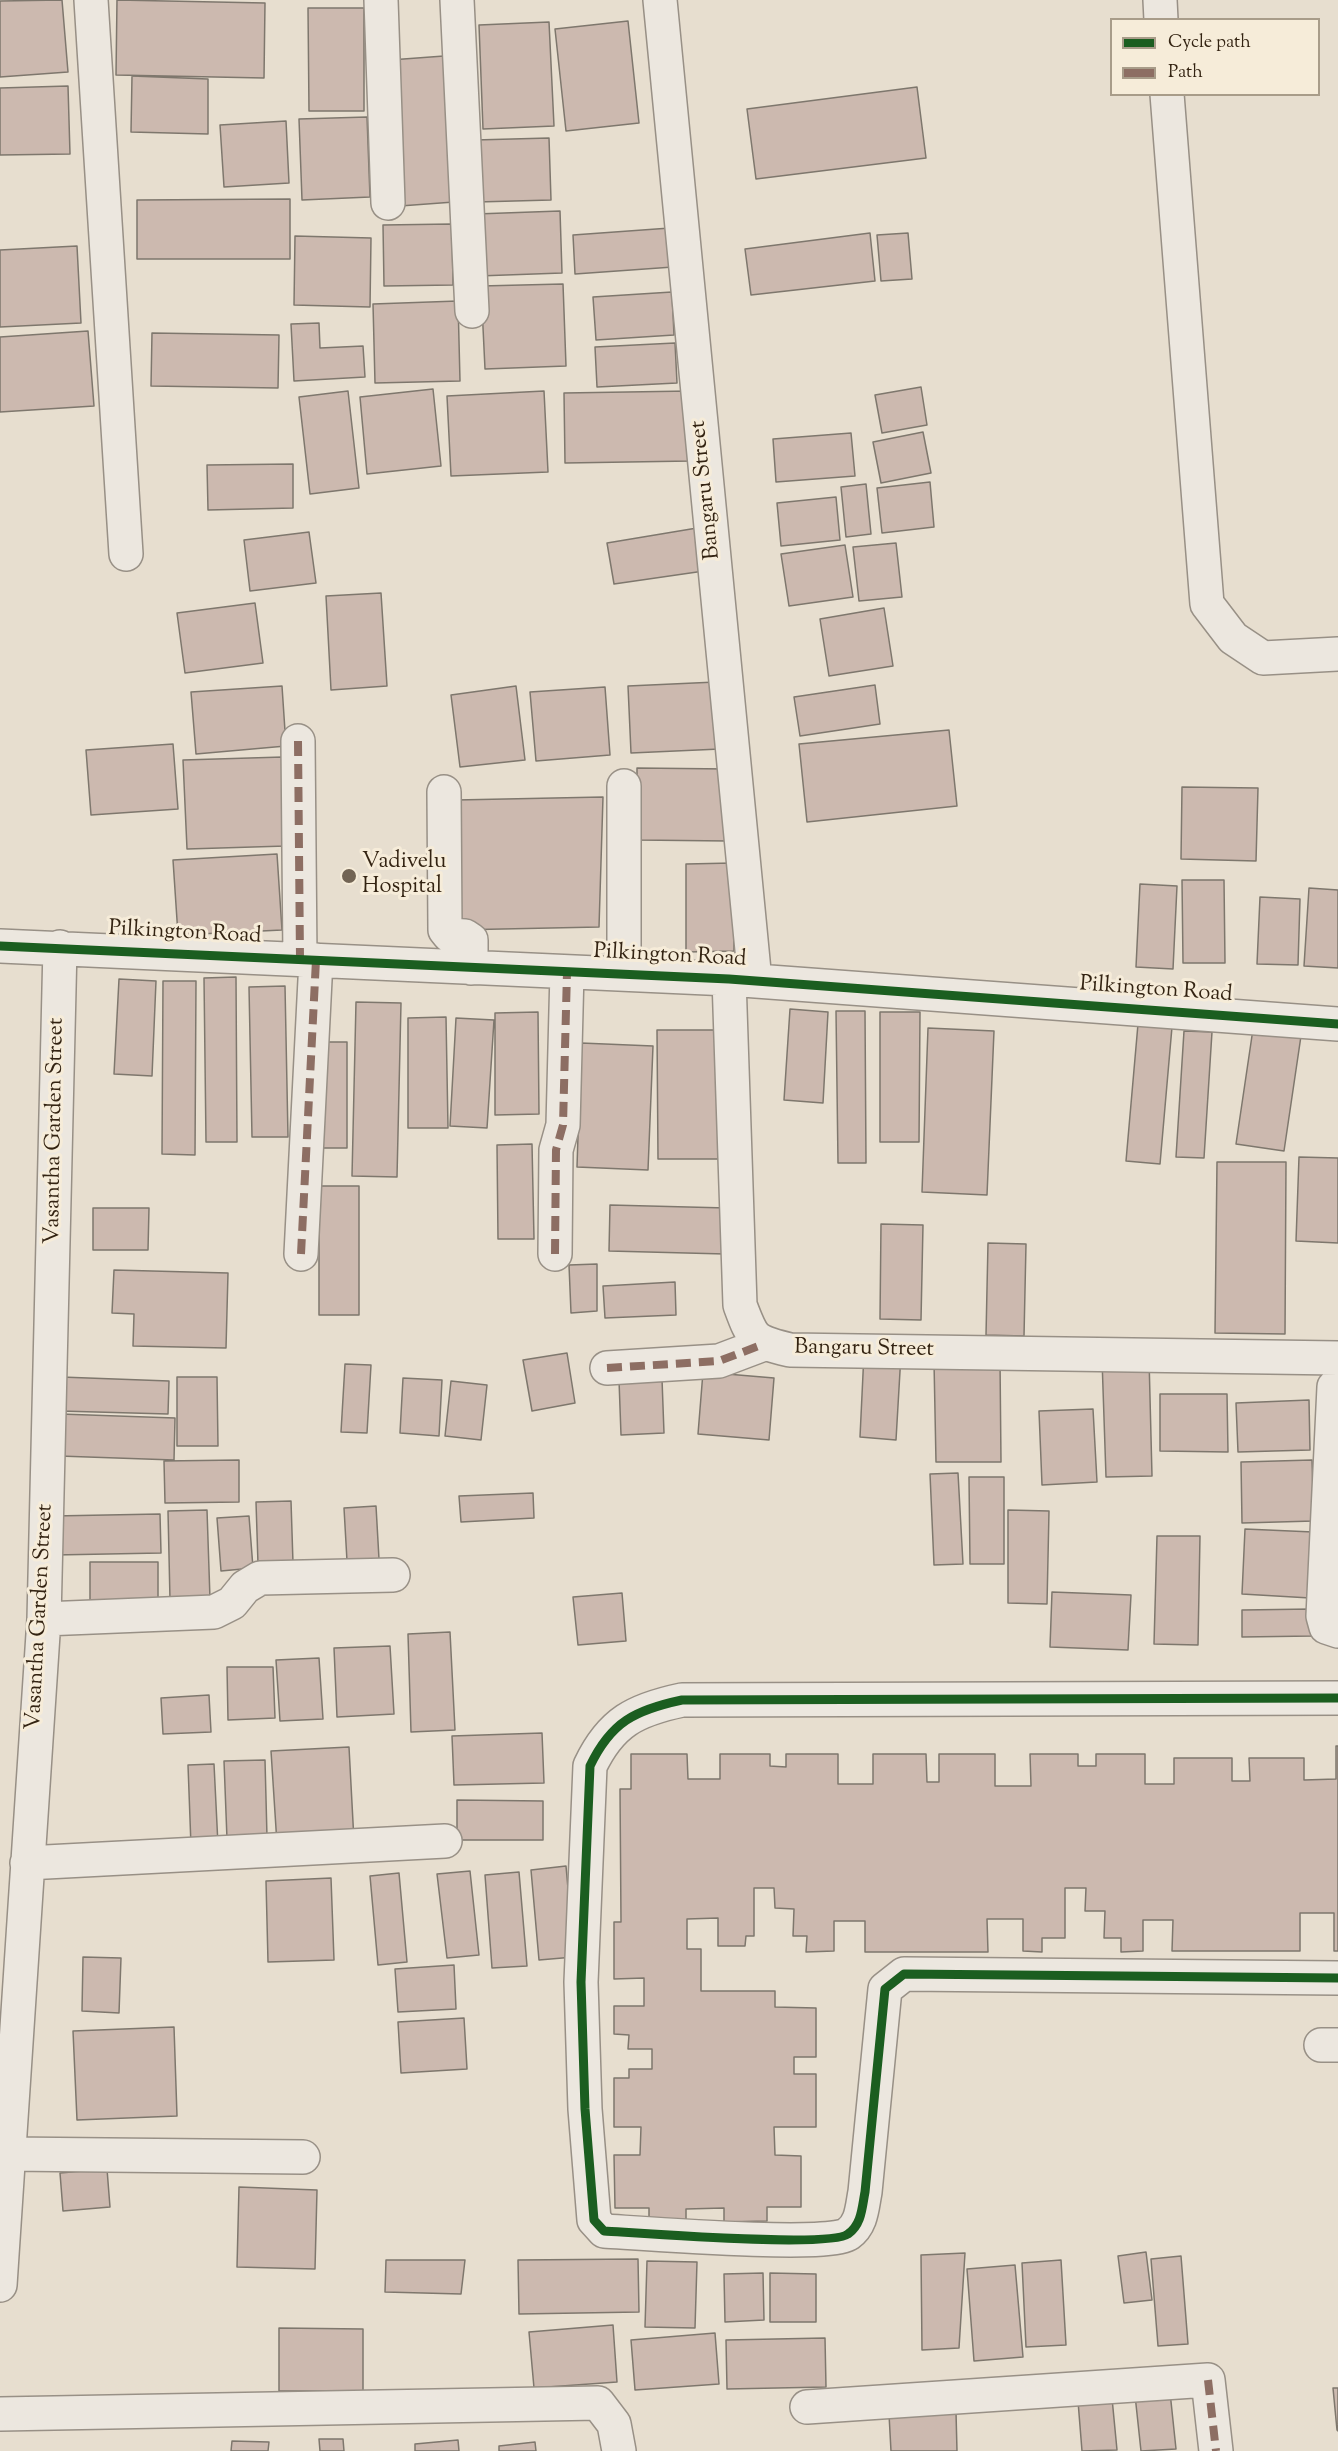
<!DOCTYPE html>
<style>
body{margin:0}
#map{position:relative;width:1338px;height:2451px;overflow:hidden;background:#e7decf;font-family:"Sorts Mill Goudy",serif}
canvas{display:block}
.legend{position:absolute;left:1110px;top:18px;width:210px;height:78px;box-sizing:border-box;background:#f6ecd9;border:2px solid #a89c89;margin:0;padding:8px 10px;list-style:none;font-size:18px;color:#332312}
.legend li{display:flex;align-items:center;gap:12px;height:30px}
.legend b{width:30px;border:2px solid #a89c89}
</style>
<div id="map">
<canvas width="1338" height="2451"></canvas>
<ul class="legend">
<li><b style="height:8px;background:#1b5e20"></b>Cycle path</li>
<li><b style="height:8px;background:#8d6e63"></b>Path</li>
</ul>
</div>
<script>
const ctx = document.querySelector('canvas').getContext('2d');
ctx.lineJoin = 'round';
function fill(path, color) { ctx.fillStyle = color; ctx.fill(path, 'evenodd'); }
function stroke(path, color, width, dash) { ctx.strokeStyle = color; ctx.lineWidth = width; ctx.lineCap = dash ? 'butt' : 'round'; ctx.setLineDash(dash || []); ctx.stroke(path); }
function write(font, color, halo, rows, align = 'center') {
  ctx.font = font + ' "Sorts Mill Goudy",serif'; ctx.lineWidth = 6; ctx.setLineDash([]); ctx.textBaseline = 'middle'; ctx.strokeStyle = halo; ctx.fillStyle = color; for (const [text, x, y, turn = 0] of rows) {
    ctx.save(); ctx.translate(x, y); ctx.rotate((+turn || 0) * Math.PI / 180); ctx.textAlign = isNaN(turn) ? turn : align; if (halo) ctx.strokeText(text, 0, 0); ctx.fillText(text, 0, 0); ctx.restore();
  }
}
const building = new Path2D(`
 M62,0L68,72L0,77V1Z
 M117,0L265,3L264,78L116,75Z
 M308,8H364V111H309Z
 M628,21L639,123L566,131L555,29Z
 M549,22L554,126L483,129L479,25Z
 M444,56L454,202L400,206L390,60Z
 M132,76L208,79V134L131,132Z
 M68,86L70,154L0,155V88Z
 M917,87L926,158L756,179L747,109Z
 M367,117L370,197L302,200L299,119Z
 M286,121L289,183L224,187L220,125Z
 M549,138L551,200L477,202L475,140Z
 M290,199V259H137V200Z
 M560,211L562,273L478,276L476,214Z
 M452,224L453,285L384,286L383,225Z
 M670,228L673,267L575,274L573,235Z
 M870,233L875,281L751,295L745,249Z
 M908,233L912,279L881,281L877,235Z
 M295,236L371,238L370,307L294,305Z
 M77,246L81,323L0,327V250Z
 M563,284L566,366L485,369L481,286Z
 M672,292L674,335L596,340L593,297Z
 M458,301L460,381L375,383L373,304Z
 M319,323L320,348L363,346L365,377L294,381L291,324Z
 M88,331L94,406L0,412V337Z
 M152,333L279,335L278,388L151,386Z
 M675,343L677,383L597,387L595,347Z
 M921,387L927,425L882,433L875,395Z
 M433,389L441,466L367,474L360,397Z
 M348,391L359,488L310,494L299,397Z
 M544,391L548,472L451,476L447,396Z
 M690,391L691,461L565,463L564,393Z
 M923,432L931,473L881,483L873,442Z
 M851,433L855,476L776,482L773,439Z
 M293,464V508L208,510L207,465Z
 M930,482L934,527L882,533L877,488Z
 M866,484L871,534L846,537L841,487Z
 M836,497L840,540L781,546L777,503Z
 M697,528L704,571L614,584L607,543Z
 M309,532L316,583L250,591L244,540Z
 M896,543L902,597L859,601L853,547Z
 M845,545L853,597L789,606L781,554Z
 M381,593L387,686L331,690L326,596Z
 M255,603L263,663L185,673L177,613Z
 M884,608L893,666L829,676L820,619Z
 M716,682L720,749L631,753L628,686Z
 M875,685L880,724L800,736L794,697Z
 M282,686L286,746L196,754L191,692Z
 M516,686L525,760L460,767L451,695Z
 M605,687L610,755L536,761L530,692Z
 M949,730L957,806L807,822L799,744Z
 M173,744L178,809L91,815L86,750Z
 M283,757L286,846L187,849L183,760Z
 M637,768L728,769V841L637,840Z
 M1182,787L1258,788L1256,861L1181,859Z
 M603,797L599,927L454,930L456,800Z
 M277,854L282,930L178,935L173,860Z
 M733,863L734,951L686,952V864Z
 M1182,880H1224L1225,963H1183Z
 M1140,884L1177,886L1173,969L1136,967Z
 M1309,888L1338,890V968L1304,966Z
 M1260,897L1300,899L1298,965L1257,964Z
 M236,977L237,1142H206L204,978Z
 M119,979L156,981L152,1076L114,1074Z
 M163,981H196L195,1155L162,1154Z
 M285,986L288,1137H252L249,987Z
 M356,1002L401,1003L397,1177L352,1176Z
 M790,1009L828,1012L823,1103L784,1100Z
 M836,1011H865L866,1163H838Z
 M538,1012L539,1114L495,1115V1013Z
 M880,1012H920L919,1142H880Z
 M446,1017L448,1128H408V1018Z
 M456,1018L494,1020L487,1128L450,1126Z
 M1138,1024L1172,1027L1160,1164L1126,1161Z
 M928,1028L994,1031L987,1195L922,1192Z
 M1253,1029L1301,1036L1284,1151L1236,1144Z
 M657,1030H720V1159H658Z
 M1184,1031L1212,1032L1204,1158L1176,1157Z
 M313,1042H347V1148H314Z
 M581,1043L653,1046L648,1170L577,1167Z
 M532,1144L534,1239H498L497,1145Z
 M1299,1157L1338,1158V1243L1296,1241Z
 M1217,1162H1286L1285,1334L1215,1333Z
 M319,1186H359V1315H319Z
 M610,1205L727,1208L725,1254L609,1251Z
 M93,1208H149L148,1250H93Z
 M881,1224L923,1225L921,1320L880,1319Z
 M988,1243L1026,1244L1024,1336L986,1335Z
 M597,1264V1311L571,1313L569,1265Z
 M114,1270L228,1273L226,1348L133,1346L134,1314L112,1313Z
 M675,1282L676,1315L605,1318L603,1286Z
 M567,1353L575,1403L532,1411L523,1360Z
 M864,1353L901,1354L896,1440L860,1437Z
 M1149,1358L1152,1476L1106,1477L1102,1359Z
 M1000,1361L1001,1462H936L934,1362Z
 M345,1364L371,1365L367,1433L341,1432Z
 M703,1372L774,1378L769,1440L698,1434Z
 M61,1377L169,1381L168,1414L60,1411Z
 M177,1377H217L218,1446H177Z
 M403,1378L442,1380L439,1436L400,1433Z
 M662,1379L664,1433L621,1435L619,1380Z
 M451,1381L487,1385L481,1440L445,1436Z
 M1160,1394H1227L1228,1452L1160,1451Z
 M1309,1400L1310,1450L1238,1452L1236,1403Z
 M1093,1409L1097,1482L1042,1485L1039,1411Z
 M60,1414L175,1418L174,1460L59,1456Z
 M239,1460V1502L165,1503L164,1461Z
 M1312,1460L1314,1521L1242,1523L1241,1462Z
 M958,1473L963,1564L934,1565L930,1474Z
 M969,1477H1004V1564H970Z
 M533,1493L534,1518L461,1522L459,1496Z
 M291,1501L293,1563L258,1564L256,1502Z
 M376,1506L379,1559L347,1561L344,1508Z
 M207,1510L210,1599L170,1600L168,1511Z
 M1008,1510L1049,1511L1047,1604L1008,1603Z
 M160,1514L161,1553L54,1555L53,1516Z
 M249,1516L253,1568L221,1571L217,1518Z
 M1245,1529L1313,1532L1310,1598L1242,1594Z
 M1157,1536H1200L1198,1645L1154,1644Z
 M90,1562H158V1604L90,1603Z
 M1052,1592L1131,1595L1128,1650L1050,1647Z
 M622,1593L626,1641L578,1645L573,1597Z
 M1312,1609V1636L1242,1637V1610Z
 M450,1632L455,1730L411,1732L408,1634Z
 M390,1646L394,1714L337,1717L334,1648Z
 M319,1658L323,1719L280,1721L276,1660Z
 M227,1667H273L275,1718L228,1720Z
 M209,1695L211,1732L163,1734L161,1698Z
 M542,1733L544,1783L454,1785L452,1736Z
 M1336,1746H1338V1951H1334V1913H1300V1951H1172L1173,1920H1143V1951L1121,1952V1938H1104L1105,1911H1085L1086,1888H1065V1938H1042V1952L1023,1951V1919H987L988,1952H865V1921H834V1951L806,1952L807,1936H793L794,1909L775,1908L774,1888H754V1936H746L745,1946H718V1918L687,1919V1949H701V1991H775V2007L816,2008V2057H794V2074H816V2127H774L775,2155L801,2156V2207H767V2221L724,2222V2208L686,2209V2222H649V2208H615L614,2155H640L641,2127H614V2078H629V2069H652V2049H628L629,2035L614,2034V2006H644V1978L614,1979V1922H621L620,1789H631V1754H687L688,1779H720V1754H770V1766L786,1767V1754H838V1784H873V1754H926L927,1782H939V1754H995V1786H1031L1030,1754H1078V1766H1096V1754H1145V1784H1174V1758H1232V1781H1250L1249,1758H1304V1780L1336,1779Z
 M349,1747L354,1841L277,1844L271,1751Z
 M265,1760L267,1837L227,1839L224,1761Z
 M214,1764L218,1845L191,1846L188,1765Z
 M457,1800L543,1801V1840H457Z
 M566,1866L574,1957L539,1960L531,1870Z
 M470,1871L479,1955L447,1958L437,1874Z
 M519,1872L527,1966L492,1968L485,1875Z
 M399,1873L407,1962L378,1965L370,1876Z
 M331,1878L334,1960L268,1962L266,1881Z
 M83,1957L121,1958L119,2013L82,2011Z
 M454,1965L456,2009L398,2012L395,1969Z
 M464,2018L467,2069L401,2073L398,2022Z
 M174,2027L177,2116L77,2120L73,2031Z
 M107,2169L110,2207L63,2211L60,2173Z
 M239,2187L317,2190L315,2269L237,2267Z
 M1146,2252L1152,2300L1124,2303L1118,2256Z
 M965,2253L959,2348L922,2350L921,2255Z
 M1181,2256L1188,2344L1158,2346L1151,2259Z
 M638,2259L639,2312L519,2314L518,2260Z
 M386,2260H465L461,2294L385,2292Z
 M1061,2260L1066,2345L1026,2347L1022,2263Z
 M647,2261L697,2262L695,2328L645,2327Z
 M1015,2265L1023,2357L974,2361L967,2269Z
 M763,2273L764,2320L725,2322L724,2274Z
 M770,2273L816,2274V2322H770Z
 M613,2325L617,2382L534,2388L529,2332Z
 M279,2328L363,2329V2391H279Z
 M715,2333L719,2384L635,2390L631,2340Z
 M825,2338L826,2387L727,2389L726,2340Z
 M1333,2388H1338V2431L1337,2430Z
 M1170,2392L1176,2449L1141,2451L1135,2395Z
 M1112,2398L1117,2450L1082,2451L1078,2401Z
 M956,2412L957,2451H891L889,2414Z
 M319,2439H343L344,2451H320Z
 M458,2440L459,2451H415V2444Z
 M232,2441L269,2442L268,2451H231Z
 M535,2442L536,2451H499V2446Z`);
fill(building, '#ccb9af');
stroke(building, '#7e776d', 1.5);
const minor = new Path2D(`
 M91,0L126,554
 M381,0L388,203
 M457,0L472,311
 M660,0L755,981
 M1160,0L1161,20
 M1167,94L1207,604L1233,638L1263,658L1338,654
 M298,741L300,959
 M624,786V974
 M444,792L445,930L449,935L465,936L471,940V968
 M0,946L729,979L1338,1024
 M729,979L740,1305C753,1340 753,1341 790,1350L1338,1358
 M301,1254L316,960
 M555,1254L556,1150L563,1125L567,972
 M607,1368L719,1361L764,1344
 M1338,1383L1334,1387L1323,1616L1326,1627L1338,1631
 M44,1619L214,1612L232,1603L245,1587L260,1578L393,1575
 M1338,1698L682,1700C635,1710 611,1722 590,1766L581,1982L585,2109L594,2220L604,2231C639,2233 830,2248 848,2234C862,2224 862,2207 865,2192L885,1989L904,1974L1338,1978
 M27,1863L445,1841
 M1321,2045H1338
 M8,2154L303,2157
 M0,2285L44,1619L60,947
 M807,2407L1208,2380L1216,2451
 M0,2414L598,2403L614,2424L619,2451`);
stroke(minor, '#989086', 36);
stroke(minor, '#ece7df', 33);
stroke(new Path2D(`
 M298,741L300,959
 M301,1254L316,960
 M555,1254L556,1150L563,1125L567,972
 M607,1368L719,1361L764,1344
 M1208,2380L1216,2451`), '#8d6e63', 8, [15, 8]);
stroke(new Path2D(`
 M0,946L729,979L1338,1024
 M1338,1698L682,1700C635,1710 611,1722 590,1766L581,1982L585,2109L594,2220L604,2231C639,2233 830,2248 848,2234C862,2224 862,2207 865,2192L885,1989L904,1974L1338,1978`), '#1b5e20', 9);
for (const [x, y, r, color] of [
 [349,876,8,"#726454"]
]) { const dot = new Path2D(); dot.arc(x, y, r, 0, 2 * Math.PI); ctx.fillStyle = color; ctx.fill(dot); stroke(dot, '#f6ecd9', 2); }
write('22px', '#332312', '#f6ecd9', [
 ["Bangaru Street",707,490,-96],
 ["Pilkington Road",185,934,3],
 ["Pilkington Road",670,957,3],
 ["Pilkington Road",1156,991,4],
 ["Vasantha Garden Street",56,1131,-89],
 ["Bangaru Street",864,1350,1],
 ["Vasantha Garden Street",41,1617,-87]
]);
write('22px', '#332312', '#f6ecd9', [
 ["Vadivelu",362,863],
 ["Hospital",362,888]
], 'left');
</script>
